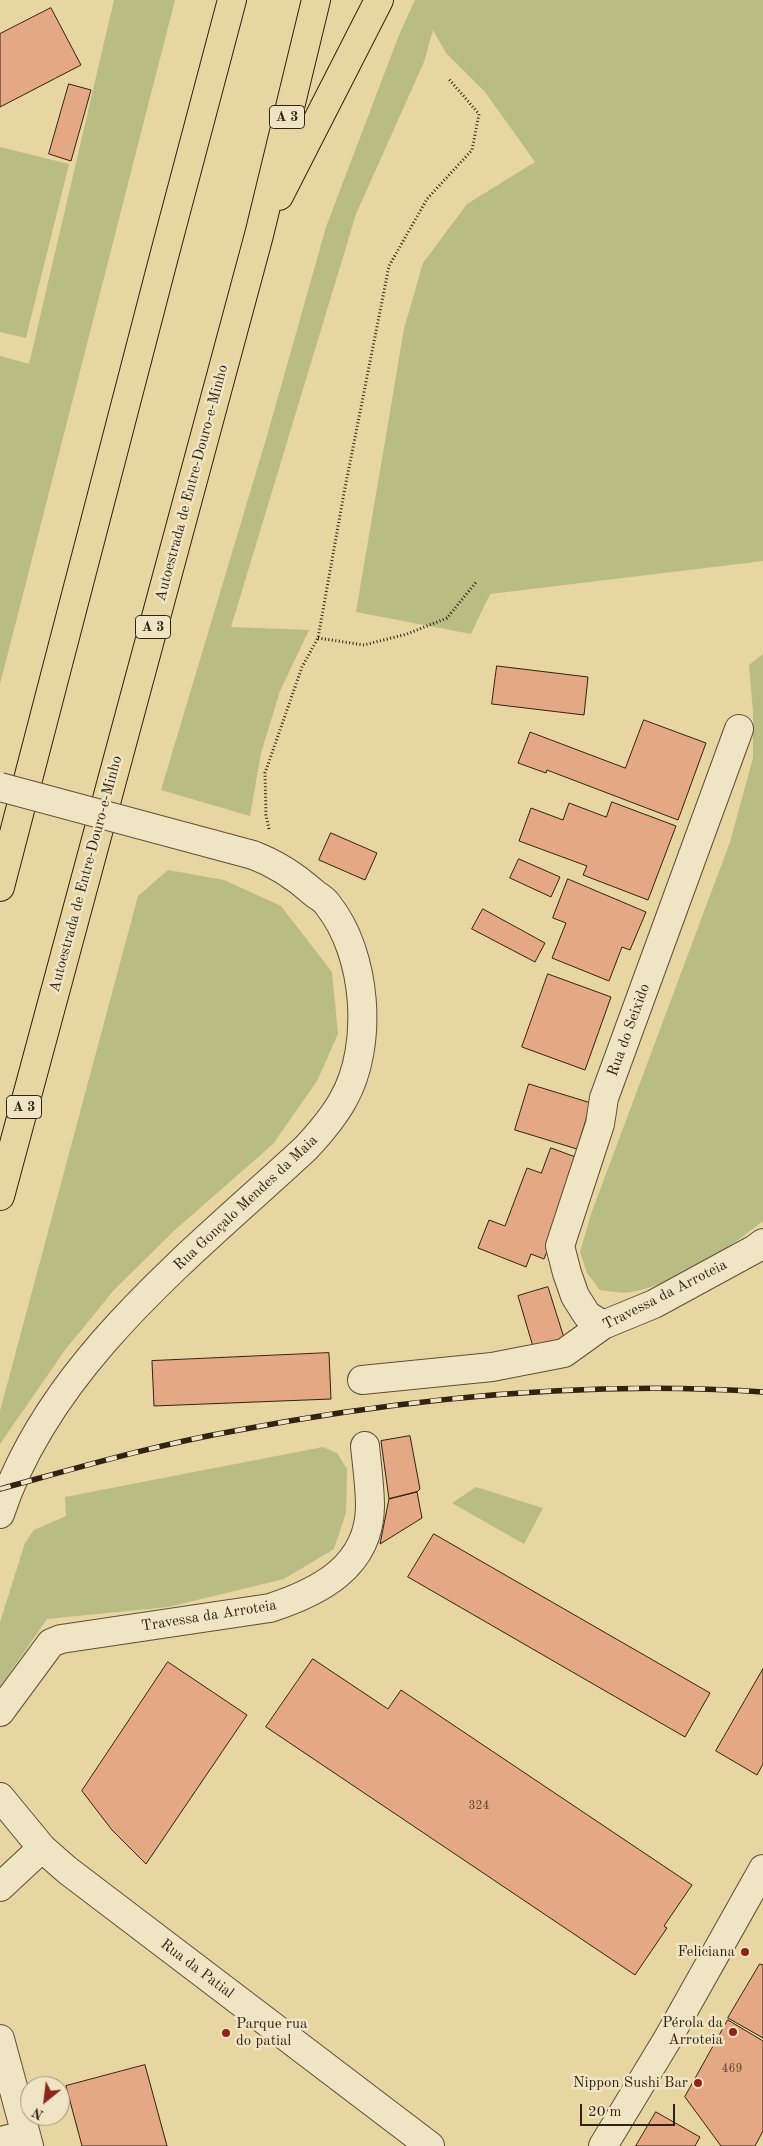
<!DOCTYPE html>
<meta charset="utf-8">
<style>
body{margin:0}
#map{position:relative;width:763px;height:2146px;overflow:hidden;background:#e7d5a2;font-family:"Old Standard TT",serif}
canvas{display:block}
.north{position:absolute;left:20px;top:2076px;width:50px;height:50px;box-sizing:border-box;background:#efe4c3;border:1px solid #a3967d;border-radius:50%;rotate:209deg;font-size:14px;font-weight:700;line-height:20px;text-align:center;color:#322213}
.north::after{content:'';display:block;margin:auto;width:18px;height:22px;background:#8f2418;clip-path:polygon(50% 0,100% 100%,50% 72%,0 100%)}
.scale{position:absolute;left:580px;top:2104px;width:95px;height:22px;box-sizing:border-box;border:2px solid #322213;border-top:0;padding-left:6px;font-size:15px;line-height:18px;white-space:nowrap;color:#322213;-webkit-text-stroke:4px #efe4c3;paint-order:stroke}
</style>
<div id="map">
<canvas width="763" height="2146"></canvas>
<div class="north">N</div>
<div class="scale">20 m</div>
</div>
<script>
const ctx = document.querySelector('canvas').getContext('2d');
ctx.lineJoin = 'round';
function fill(path, color) { ctx.fillStyle = color; ctx.fill(path, 'evenodd'); }
function stroke(path, color, width, dash) { ctx.strokeStyle = color; ctx.lineWidth = width; ctx.lineCap = dash ? 'butt' : 'round'; ctx.setLineDash(dash || []); ctx.stroke(path); }
function write(font, color, halo, rows, align = 'center') {
  ctx.font = font + ' "Old Standard TT",serif'; ctx.lineWidth = 5; ctx.setLineDash([]); ctx.textBaseline = 'middle'; ctx.strokeStyle = halo; ctx.fillStyle = color; for (const [text, x, y, turn = 0] of rows) {
    ctx.save(); ctx.translate(x, y); ctx.rotate((+turn || 0) * Math.PI / 180); ctx.textAlign = isNaN(turn) ? turn : align; if (halo) ctx.strokeText(text, 0, 0); ctx.fillText(text, 0, 0); ctx.restore();
  }
}
fill(new Path2D(`
 M114,0H175L0,684V356L29,364Z
 M415,0H763V561L490,594L471,634L356,612L404,329L423,263L467,204L535,162L485,92L446,53L433,30L424,62L356,214L231,627L309,630L280,691L261,753L250,816L161,790L269,429L326,227L399,35Z
 M0,147L69,164L26,338L0,332Z
 M763,654V1221C726,1250 677,1284 631,1292C621,1294 609,1291 600,1290L587,1273L580,1252L591,1214L730,842L753,758V712L749,665Z
 M168,870L224,880L281,906L332,972L338,1034L317,1081L273,1144L175,1230L114,1290L65,1350L0,1444V1411L138,896Z
 M323,1447L337,1453L347,1469L346,1513L334,1549L284,1579L168,1607L47,1619L0,1687V1622L25,1543L34,1530L66,1516L65,1497Z
 M476,1487L543,1508L524,1544L452,1503Z`), '#b9bc83');
const building = new Path2D(`
 M51,8L81,65L0,107V34Z
 M69,84L91,90L71,161L49,154Z
 M497,666L588,677L584,715L492,704Z
 M644,720L706,743L678,820L547,770L546,773L518,763L530,732L625,768Z
 M612,802L676,826L648,900L583,875L587,866L519,841L531,808L563,820L569,803L606,817Z
 M331,833L377,853L365,880L319,860Z
 M519,859L560,877L551,897L510,878Z
 M568,879L646,912L630,950L622,947L609,981L552,958L566,923L553,918Z
 M483,909L545,943L535,962L472,929Z
 M548,974L611,997L585,1070L522,1047Z
 M529,1084L591,1103L577,1149L515,1130Z
 M551,1148L581,1159L544,1259L531,1254L526,1267L478,1248L489,1220L505,1226L527,1168L541,1173Z
 M548,1287L565,1341L534,1350L518,1296Z
 M329,1353L331,1399L154,1406L152,1361Z
 M410,1436L420,1489L417,1492L389,1499L381,1441Z
 M417,1492L422,1518L380,1544L389,1499Z
 M434,1534L710,1693L685,1737L408,1577Z
 M313,1659L388,1709L401,1690L692,1885L664,1926L667,1928L635,1975L266,1727Z
 M168,1662L247,1715L146,1864L112,1830L82,1791Z
 M763,1669V1764L757,1775L716,1751Z
 M760,1964L763,1965V2038L728,2018Z
 M728,2020L763,2041V2131L755,2146H721L685,2097Z
 M145,2065L167,2146H82L66,2086Z
 M656,2112L700,2137L695,2146H636Z`);
fill(building, '#e4a884');
stroke(building, '#322213', 1);
const minor = new Path2D(`
 M603,1325L587,1315L575,1296L567,1273L560,1246L600,1124L604,1098L739,729
 M362,1380L492,1367L564,1353L603,1325L654,1304L755,1249L763,1243
 M0,1514C50,1362 193,1253 306,1148C320,1133 333,1118 343,1100C374,1046 367,954 328,905C325,900 319,897 314,893C295,876 277,864 253,855
 M0,1712L51,1643L61,1639L270,1608C319,1592 369,1567 370,1507C370,1487 367,1466 365,1446
 M0,1797L42,1848L67,1870L430,2146
 M0,1887L42,1848
 M0,2039L29,2146
 M0,2141L26,2135
 M603,2146L667,2040L763,1869`);
const highway = new Path2D(`
 M279,196L379,0
 M0,887C79,592 152,295 232,0
 M0,1196L259,235L316,0`);
stroke(minor, '#5f4f37', 30);
stroke(highway, '#322213', 30);
stroke(new Path2D(`
 M318,638L364,645L407,634L447,618L477,581
 M269,829L266,815L265,773L302,667L318,638L344,493L389,266L427,199L472,150L479,114L448,78`), '#322213', 3, [1, 2.5]);
stroke(minor, '#efe4c3', 28);
stroke(highway, '#e7d5a2', 28);
const rail = new Path2D(`
 M0,1489C77,1468 155,1445 234,1431C408,1398 586,1380 763,1392`);
stroke(rail, '#322213', 5.5);
stroke(rail, '#efe4c3', 4, [11]);
const minorBridge = new Path2D(`
 M0,787L253,855`);
stroke(minorBridge, '#5f4f37', 30, []);
stroke(minorBridge, '#efe4c3', 28);
for (const [x, y, r, color] of [
 [745,1952,5,"#8f2418"],
 [733,2032,5,"#8f2418"],
 [226,2033,5,"#8f2418"],
 [698,2083,5,"#8f2418"]
]) { const dot = new Path2D(); dot.arc(x, y, r, 0, 2 * Math.PI); ctx.fillStyle = color; ctx.fill(dot); stroke(dot, '#efe4c3', 2); }
write('12px', '#5e442f', null, [
 ["324",479,1806],
 ["469",732,2069]
]);
for (const [x, y, w] of [
 [287,117,35],
 [153,627,35],
 [24,1107,35]
]) { const box = new Path2D(); box.roundRect(x - w / 2, y - 11.5, w, 23, 4); ctx.fillStyle = '#efe4c3'; ctx.fill(box); stroke(box, '#322213', 1); }
write('bold 14px', '#322213', null, [
 ["A 3",287,117],
 ["A 3",153,627],
 ["A 3",24,1107]
]);
write('15px', '#322213', '#efe4c3', [
 ["Autoestrada de Entre-Douro-e-Minho",192,483,-75],
 ["Autoestrada de Entre-Douro-e-Minho",86,874,-75],
 ["Rua do Seixido",629,1030,-70],
 ["Rua Gonçalo Mendes da Maia",246,1203,-43],
 ["Travessa da Arroteia",665,1295,-27],
 ["Travessa da Arroteia",209,1616,-9],
 ["Rua da Patial",197,1969,37]
]);
write('15px', '#322213', '#efe4c3', [
 ["Feliciana",735,1952],
 ["Pérola da",723,2023],
 ["Arroteia",723,2040],
 ["Parque rua",236,2024,"left"],
 ["do patial",236,2041,"left"],
 ["Nippon Sushi Bar",688,2083]
], 'right');
</script>
